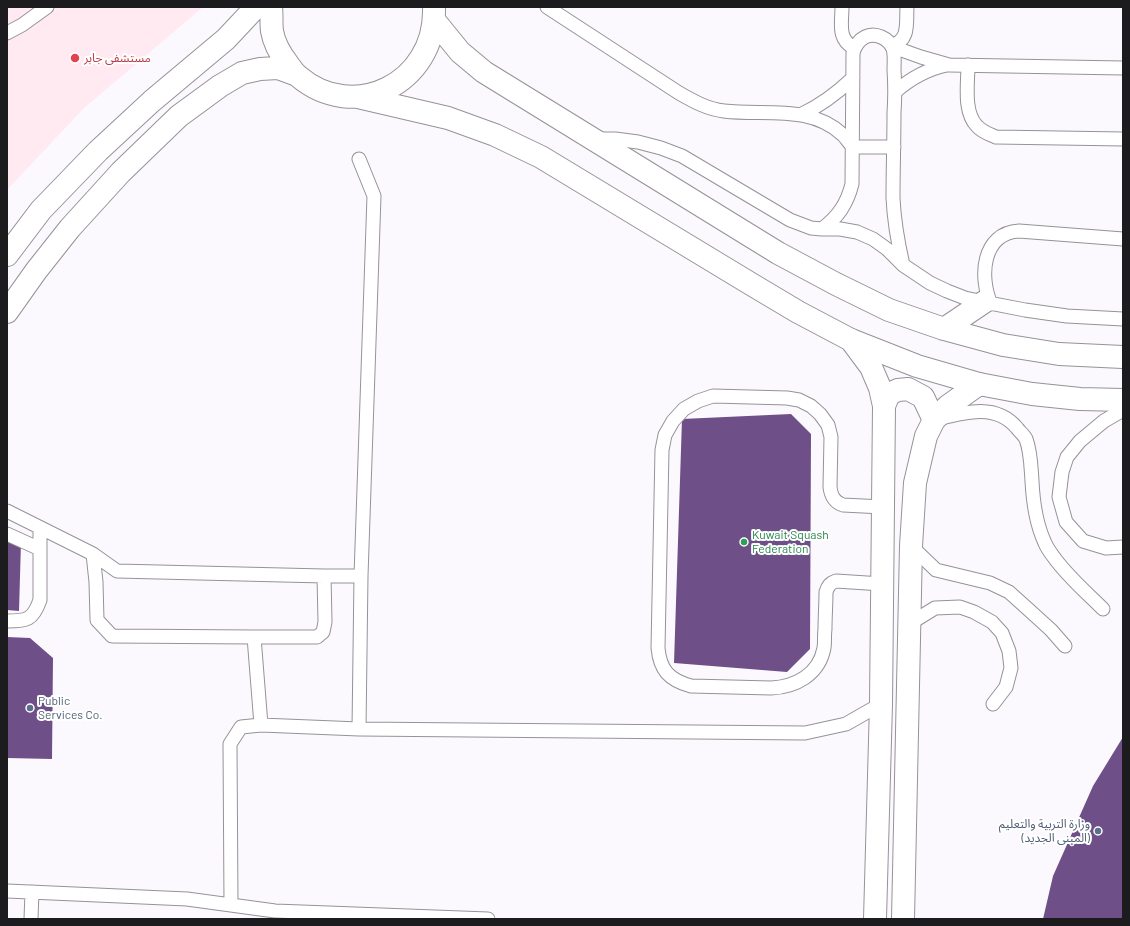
<!DOCTYPE html>
<meta charset="utf-8">
<style>
body{margin:0}
#map{position:relative;width:1130px;height:926px;overflow:hidden;background:#fcf9fe;font-family:Barlow,sans-serif}
canvas{display:block}
.frame{position:absolute;inset:0;border:8px solid #1c1b1d;pointer-events:none}
</style>
<div id="map">
<canvas width="1130" height="926"></canvas>
<div class="frame"></div>
</div>
<script>
const ctx = document.querySelector('canvas').getContext('2d');
ctx.lineJoin = 'round';
function fill(path, color) { ctx.fillStyle = color; ctx.fill(path, 'evenodd'); }
function stroke(path, color, width, dash) { ctx.strokeStyle = color; ctx.lineWidth = width; ctx.lineCap = dash ? 'butt' : 'round'; ctx.setLineDash(dash || []); ctx.stroke(path); }
function write(font, color, halo, rows, align = 'center') {
  ctx.font = font + ' Barlow,"Noto Sans Arabic",sans-serif'; ctx.lineWidth = 4; ctx.setLineDash([]); ctx.textBaseline = 'middle'; ctx.strokeStyle = halo; ctx.fillStyle = color; for (const [text, x, y, turn = 0] of rows) {
    ctx.save(); ctx.translate(x, y); ctx.rotate((+turn || 0) * Math.PI / 180); ctx.textAlign = isNaN(turn) ? turn : align; if (halo) ctx.strokeText(text, 0, 0); ctx.fillText(text, 0, 0); ctx.restore();
  }
}
fill(new Path2D(`
 M7,7H203L83,109L7,190Z`), '#ffeaf1');
fill(new Path2D(`
 M791,414L811,434L810,649L787,672L674,663L682,419Z
 M7,542H21L19,611L7,610Z
 M7,637L30,638L53,658L52,759L7,758Z
 M1123,737V919H1043L1053,876L1093,786Z`), '#6f4f87');
const lane = new Path2D(`
 M547,7L679,93C693,101 707,109 724,111C764,116 810,104 843,135C846,138 849,143 853,147H894
 M842,7C842,23 837,39 854,48
 M7,33L22,25L47,7
 M892,45C910,41 906,22 907,7
 M893,47L921,57L949,65L1123,68
 M968,65C968,83 963,112 977,126C982,132 989,134 996,137L1123,139
 M895,92C911,78 927,69 947,65
 M802,114C822,105 837,93 853,78
 M596,139H615L638,142L661,148L682,156L790,220L811,228L822,229H840L857,232L873,239L887,249L903,265L930,283L947,291L965,298L984,302L1025,310L1067,316L1123,319
 M359,159L374,196L361,576L359,729
 M822,229C838,217 847,204 852,184L853,53C855,46 859,40 865,37C875,32 889,38 893,49C895,55 894,63 894,70C895,84 895,98 894,113C894,141 893,170 893,198C894,221 898,243 903,265
 M991,304C979,277 982,233 1019,231L1123,239
 M1123,410L1104,421L1080,441L1067,457L1062,472L1059,497L1066,522L1083,541L1106,548L1123,547
 M938,419C965,412 996,403 1017,428C1019,431 1024,435 1026,439C1031,452 1031,468 1032,481C1033,502 1036,524 1045,543C1047,548 1050,552 1053,556C1067,576 1086,592 1103,609
 M7,511L93,554L96,582L97,620L112,636L254,637L261,725
 M7,534L40,549
 M911,546L936,570L990,583L1009,592L1029,610L1051,630L1065,646
 M93,554L117,571L324,576L325,622L323,632L317,637H254
 M324,576H361
 M882,584L836,581C830,583 828,586 826,592C826,604 825,617 825,629C824,636 825,642 824,648C819,675 795,687 771,688L691,686C669,680 660,670 658,648L662,450L665,435L673,421L684,409L698,401L713,396L787,398L799,400L811,406L820,414L828,425L831,437L830,487C831,496 834,502 843,505L883,507
 M7,621C27,621 33,620 40,600V528
 M909,624L935,608L960,607L974,612L992,622L1002,633L1009,651L1011,668L1006,687L993,704
 M7,891L187,899L275,911L488,919
 M231,905L230,744L241,727L261,725L359,729L805,733L846,724L881,704
 M31,919L32,892`);
const street = new Path2D(`
 M851,340L871,367L880,388L884,406L881,704L875,919
 M884,406L889,394L898,390L908,389L923,397L934,420
 M903,919L911,546L915,483L926,436L934,420L948,406L979,384`);
const secondary = new Path2D(`
 M271,7C272,15 271,24 272,31C274,43 281,55 288,64C291,68 294,73 298,76C354,124 435,83 434,10
 M434,20L460,52L484,72L778,253L836,284L889,310L944,329L1003,345L1059,354L1123,357
 M358,97L448,118L495,135L541,157L751,284L798,312L851,340L917,366L979,384L1032,394L1080,399L1123,400
 M7,255L41,210L98,151L152,101L226,39L256,7
 M7,312L36,271L70,228L121,172L179,116L220,86L242,73L260,69L278,68L297,75
 M944,329L984,302`);
stroke(lane, '#969298', 15);
stroke(street, '#969298', 24);
stroke(secondary, '#969298', 24);
stroke(lane, '#fff', 13);
stroke(street, '#fff', 22);
stroke(secondary, '#fff', 22);
for (const [x, y, r, color] of [
 [75,58,5,"#e0444e"],
 [744,542,4,"#2e9e5b"],
 [30,708,4,"#5c6f8a"],
 [1098,831,4,"#5c6f8a"]
]) { const dot = new Path2D(); dot.arc(x, y, r, 0, 2 * Math.PI); ctx.fillStyle = color; ctx.fill(dot); stroke(dot, '#fff', 1.5); }
write('12px', '#be3a42', '#fff', [
 ["مستشفى جابر",84,58]
], 'left');
write('12px', '#27864d', '#fff', [
 ["Kuwait Squash",752,535],
 ["Federation",752,549]
], 'left');
write('12px', '#4e5e75', '#fff', [
 ["Public",38,701],
 ["Services Co.",38,715],
 ["وزارة التربية والتعليم",1090,824,"right"],
 ["(المبنى الجديد)",1090,838,"right"]
], 'left');
</script>
